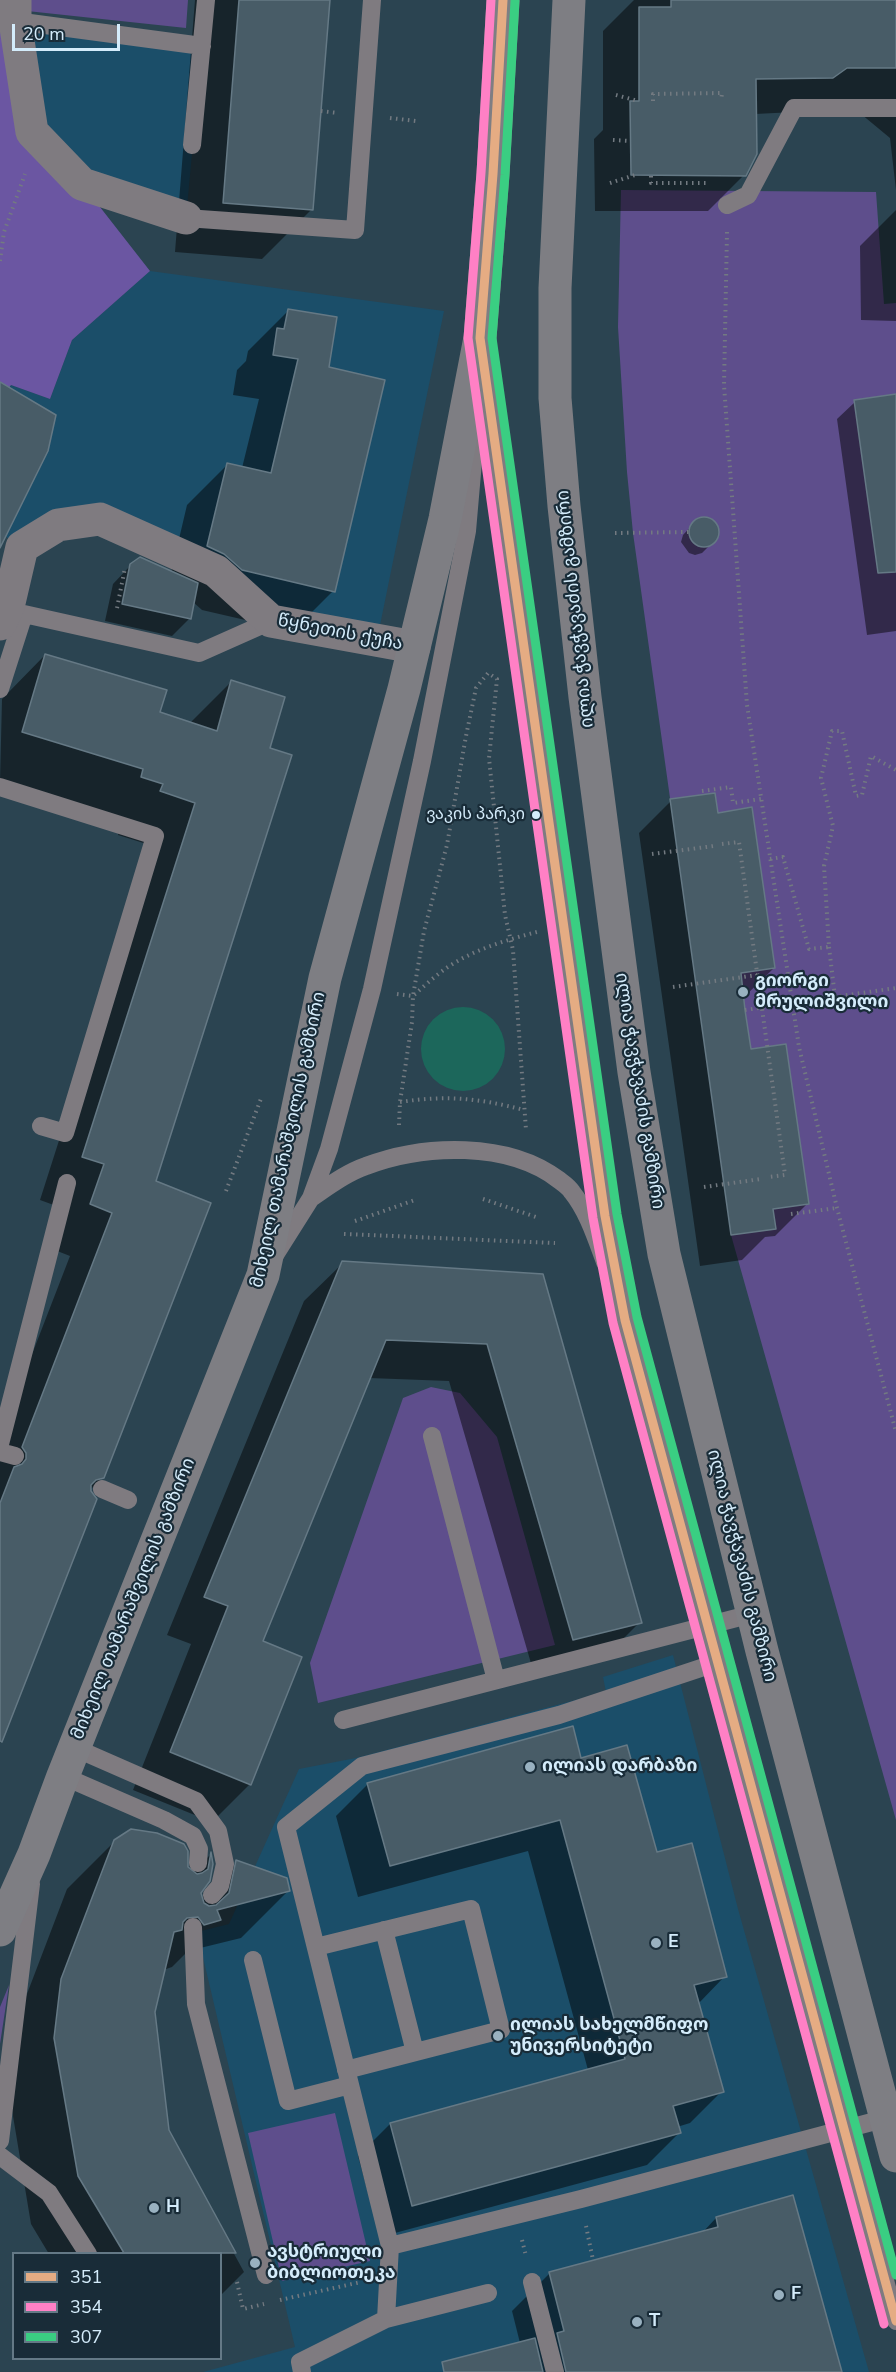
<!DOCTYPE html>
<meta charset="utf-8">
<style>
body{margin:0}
#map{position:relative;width:896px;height:2372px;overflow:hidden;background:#2b4451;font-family:"Nunito Sans",sans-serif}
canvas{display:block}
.legend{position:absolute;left:12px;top:2252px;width:210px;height:108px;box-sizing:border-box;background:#192c38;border:2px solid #647986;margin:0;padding:8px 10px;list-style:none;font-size:18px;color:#d4ecfb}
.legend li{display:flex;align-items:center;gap:12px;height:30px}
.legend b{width:30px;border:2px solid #647986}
.scale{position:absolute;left:12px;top:24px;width:108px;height:27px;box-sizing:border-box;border:3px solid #d4ecfb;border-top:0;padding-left:8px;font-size:18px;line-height:21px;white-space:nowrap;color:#d4ecfb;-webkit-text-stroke:4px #192c38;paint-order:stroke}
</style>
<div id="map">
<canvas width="896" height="2372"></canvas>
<ul class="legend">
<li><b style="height:8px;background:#e5ac83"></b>351</li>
<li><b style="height:8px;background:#ff80c5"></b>354</li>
<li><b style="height:8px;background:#3ace82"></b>307</li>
</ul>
<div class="scale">20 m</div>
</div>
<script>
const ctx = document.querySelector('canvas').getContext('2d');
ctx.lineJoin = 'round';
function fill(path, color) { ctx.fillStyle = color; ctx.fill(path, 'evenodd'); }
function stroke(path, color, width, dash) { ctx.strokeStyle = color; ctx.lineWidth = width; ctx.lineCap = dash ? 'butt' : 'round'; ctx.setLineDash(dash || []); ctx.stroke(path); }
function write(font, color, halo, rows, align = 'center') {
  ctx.font = font + ' "Nunito Sans","Noto Sans Georgian",sans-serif'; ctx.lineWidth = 4.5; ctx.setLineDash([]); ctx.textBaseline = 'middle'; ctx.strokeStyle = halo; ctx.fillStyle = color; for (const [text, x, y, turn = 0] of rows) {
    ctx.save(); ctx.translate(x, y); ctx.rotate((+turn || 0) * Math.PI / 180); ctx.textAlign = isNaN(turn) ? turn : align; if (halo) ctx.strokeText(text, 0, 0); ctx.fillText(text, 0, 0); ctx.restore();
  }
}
fill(new Path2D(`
 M15,21L202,46L186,218L82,184L32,132Z
 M150,271L444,311L377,640L271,621L100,519L22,547L0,533V400L11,385L50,399L72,340Z
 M673,1655L738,1909L869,2372H203L295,2347L197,1932L229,1924L299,1769L356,1758L606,1692L603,1677Z`), '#1b4e69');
fill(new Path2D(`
 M28,0H188L186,28L27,11Z
 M621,190L876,192L884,304L896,303V1820L731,1235L633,533L627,472L618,327Z
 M431,1387L460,1393L497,1437L555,1645L318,1703L310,1663L403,1398Z
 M9,1985L0,2044V2007Z
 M335,2113L370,2261L282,2281L248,2133Z`), '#5e4e8c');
fill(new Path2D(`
 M0,0L32,132L82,184L150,271L72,340L50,399L11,385L0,400Z`), '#6b56a2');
fill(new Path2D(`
 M421 1049a42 42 0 1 1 84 0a42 42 0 1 1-84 0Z`), '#1c675b');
fill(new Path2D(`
 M195,0H328L311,210L262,259L175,252Z
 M634,0H896V190L890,138L855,109L755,114L744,175L708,211H595L594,139L603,130V31Z
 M896,210V321L861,320L860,246Z
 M288,311L328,368L333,591L293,631L202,610L193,602L190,618L172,636L105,621L113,584L131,565L171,573L187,505L228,464L242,468L259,399L233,395L237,370L246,361L248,351Z
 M896,396V631L867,635L837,419L855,402Z
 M704,518L711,519L716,524L717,538L702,553L695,555L689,553L681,542L683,535L697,520Z
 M45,655L159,713L190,723L231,682L154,1182L103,1477L89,1491L95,1499L0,1743V1437L70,1256L47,1247L62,1208L40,1200L153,846L118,835L120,827L0,782L2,699Z
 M671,801L716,815L774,968L742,999L750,1051L807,1204L775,1236L765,1237L742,1260L700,1266L639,833Z
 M343,1263L542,1275L640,1622L602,1660L535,1677L449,1381L369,1378L261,1642L250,1784L212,1822L133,1790L191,1644L167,1635L304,1301Z
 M580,1759L656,1853L725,1976L698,2004L722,2091L690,2123L677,2127L679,2133L647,2165L380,2237L358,2156L390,2124L588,2070L528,1851L358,1897L336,1816L368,1784Z
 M115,1841L186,1868L192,1873L210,1855L212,1864L199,1893L201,1898L236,1862L289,1890L241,1938L188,1951L172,1967L163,1970L153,2012L167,2131L244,2272L220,2296V2254H49L31,2224L8,2086L14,2028L67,1889Z
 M716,2218L841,2372H463L520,2343L512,2311L550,2273L702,2233Z`), '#0007');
const building = new Path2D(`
 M239,0H330L313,210L223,203Z
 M671,0H896V68H847L833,78L756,79L757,154L746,176L631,175L630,101H639V7H671Z
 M288,309L337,317L329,367L385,380L335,592L242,570L224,554L207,546L227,463L271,473L298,359L273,355L277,328L284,329Z
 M0,382L56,415L48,451L0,548Z
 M896,394V572L878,573L854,400Z
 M689 532a15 15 0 1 1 30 0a15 15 0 1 1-30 0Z
 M140,557L198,583L191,619L122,604L130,564Z
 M45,654L167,690L160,712L217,731L231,680L285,697L270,748L292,755L156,1181L211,1203L104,1478L96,1480L91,1485V1491L97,1499L2,1742L0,1741V1503L14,1467L22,1464L26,1459V1453L22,1447L112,1213L90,1204L104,1164L82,1157L195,803L160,791L163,784L141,777L143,769L22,732Z
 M715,793L718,813L752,807L775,968L741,973L745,1010L751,1049L786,1044L809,1204L773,1209L776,1229L731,1235L670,799Z
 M342,1261L543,1274L642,1623L573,1640L487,1344L386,1340L263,1641L302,1657L251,1785L170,1752L228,1606L204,1597Z
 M573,1726L581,1758L627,1745L657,1852L692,1843L727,1977L694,1985L724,2092L673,2106L681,2133L412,2206L390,2123L625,2059L560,1820L390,1866L367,1783Z
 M131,1829L157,1833L184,1844L188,1851V1867L197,1874L202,1873L208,1869L211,1852L213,1864L210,1881L201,1893L204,1903L209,1906L216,1905L229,1893L236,1860L287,1878L290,1891L217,1910L221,1920L204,1925L198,1917L187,1918L183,1922L182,1930L174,1932L155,2012L169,2130L236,2253H124L78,2176L54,2038L61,1979L114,1840Z
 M793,2195L842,2372H566L557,2333L564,2331L549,2272L718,2227L716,2217Z
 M535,2338L543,2372H444L442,2362Z`);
fill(building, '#485c67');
stroke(building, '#657985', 1.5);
stroke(new Path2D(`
 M616,95L638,101
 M653,101V94L722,93L721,101
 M321,111L338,113
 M390,118L416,121
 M613,140L630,141
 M651,176V183H709
 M610,183L635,175
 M727,232L724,385L747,705L799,1047L837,1208L896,1432
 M0,261L4,232L25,174
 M615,533L689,532
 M117,608L125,568
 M702,791L731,787L733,803L761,799
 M722,844L739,842L743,871L785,1175L769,1177
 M652,854L714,846
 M770,859L783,857L809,949L829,947L824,866L833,826L821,778L832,731H842L856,796L862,795L871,756L896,770
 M829,947L835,997
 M673,987L757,975
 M397,994L413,996C423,987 434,977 445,969C472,950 506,940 537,932
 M745,1010L896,988
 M400,1102C447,1095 478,1098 524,1110
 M399,1125L400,1102L412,1022L413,996L424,931L447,845L466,736L476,688L488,673L497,679L489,758L505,915L513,950L526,1130
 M704,1187L761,1179
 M226,1191L262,1096
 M483,1199L539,1218
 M791,1214L837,1208
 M355,1221L415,1200
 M344,1234L555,1243
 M586,2226L593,2260
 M522,2240L526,2256
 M237,2282L243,2309L264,2304
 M280,2300L361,2282`), '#737a81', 4, [1.5, 4.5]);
stroke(new Path2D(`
 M15,21L202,46
 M192,145L206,0
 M727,205L748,195L794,108H896
 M186,218L355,230L372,0
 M484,365L605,1216L625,1320L896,2321
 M0,689L24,614L199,653L271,621
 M0,787L155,836L65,1133L41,1126
 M311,1198C329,1186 346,1173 366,1166C424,1144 508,1141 559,1180C563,1183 569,1187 572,1192C588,1212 596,1238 605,1262
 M275,1255L311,1198L329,1149L372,989L422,761L467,531L476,427
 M432,1436L496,1680
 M0,1444L67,1183
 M0,1452L15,1456
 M102,1489L128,1500
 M716,1663L559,1715L362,1766L286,1827L390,2246L581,2199L887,2118
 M343,1720L752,1614
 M75,1748L196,1801L218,1831L225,1864L220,1886L212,1895
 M63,1776L164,1820L193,1836L199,1849L198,1863
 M193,1927L196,2004L266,2275
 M384,1930L415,2052
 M316,1947L471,1909L501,2030L346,2070
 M253,1960L288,2101L350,2085
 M0,2141L31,1884
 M0,2156L49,2193L88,2254
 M390,2246L386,2319L488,2293
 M532,2282L555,2372
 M302,2372L300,2362L386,2319`), '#7f7b80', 18);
stroke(new Path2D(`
 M15,0V21L32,132L82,184L186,218
 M0,624L8,607L22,547L58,525L100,519L216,571L271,621L414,647`), '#7f7b80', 33);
stroke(new Path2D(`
 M569,0L555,288V398L564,506L585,697L634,1072L664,1254L762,1651L896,2156
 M0,1930L34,1854L63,1776L263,1275L325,978L404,689L445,519L480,338L493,174L503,0`), '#7e7e83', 33);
stroke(new Path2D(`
 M503,0L493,174L480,338L605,1216L625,1320L896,2321`), '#e5ac83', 9);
stroke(new Path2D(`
 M491,0L481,173L468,338L593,1218L613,1323L884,2324`), '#ff80c5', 9);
stroke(new Path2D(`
 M515,1L505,175L492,338L617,1214L637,1317L896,2275`), '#3ace82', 9);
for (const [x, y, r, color] of [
 [536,815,5,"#d4ecfb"],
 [743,992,6,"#99b1c0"],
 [530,1767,6,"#99b1c0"],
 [656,1943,6,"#99b1c0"],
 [498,2036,6,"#99b1c0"],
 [154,2208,6,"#99b1c0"],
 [255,2263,6,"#99b1c0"],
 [779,2295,6,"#99b1c0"],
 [637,2322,6,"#99b1c0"]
]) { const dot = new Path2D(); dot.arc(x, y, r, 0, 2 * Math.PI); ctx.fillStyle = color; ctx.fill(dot); stroke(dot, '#192c38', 2); }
write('16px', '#d4ecfb', '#192c38', [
 ["ვაკის პარკი",525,815]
], 'right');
write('18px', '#d4ecfb', '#192c38', [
 ["ილია ჭავჭავაძის გამზირი",576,609,-96],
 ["წყნეთის ქუჩა",340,633,11],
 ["ილია ჭავჭავაძის გამზირი",639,1091,81],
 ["მიხეილ თამარაშვილის გამზირი",289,1140,-78],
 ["ილია ჭავჭავაძის გამზირი",741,1566,76],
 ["მიხეილ თამარაშვილის გამზირი",134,1599,-68]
]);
write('bold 18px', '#d4ecfb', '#192c38', [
 ["გიორგი",755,982],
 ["მრულიშვილი",755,1003],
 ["ილიას დარბაზი",542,1767],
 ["E",668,1943],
 ["ილიას სახელმწიფო",510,2026],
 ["უნივერსიტეტი",510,2047],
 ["H",166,2208],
 ["ავსტრიული",267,2253],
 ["ბიბლიოთეკა",267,2274],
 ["F",791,2295],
 ["T",649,2322]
], 'left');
</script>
